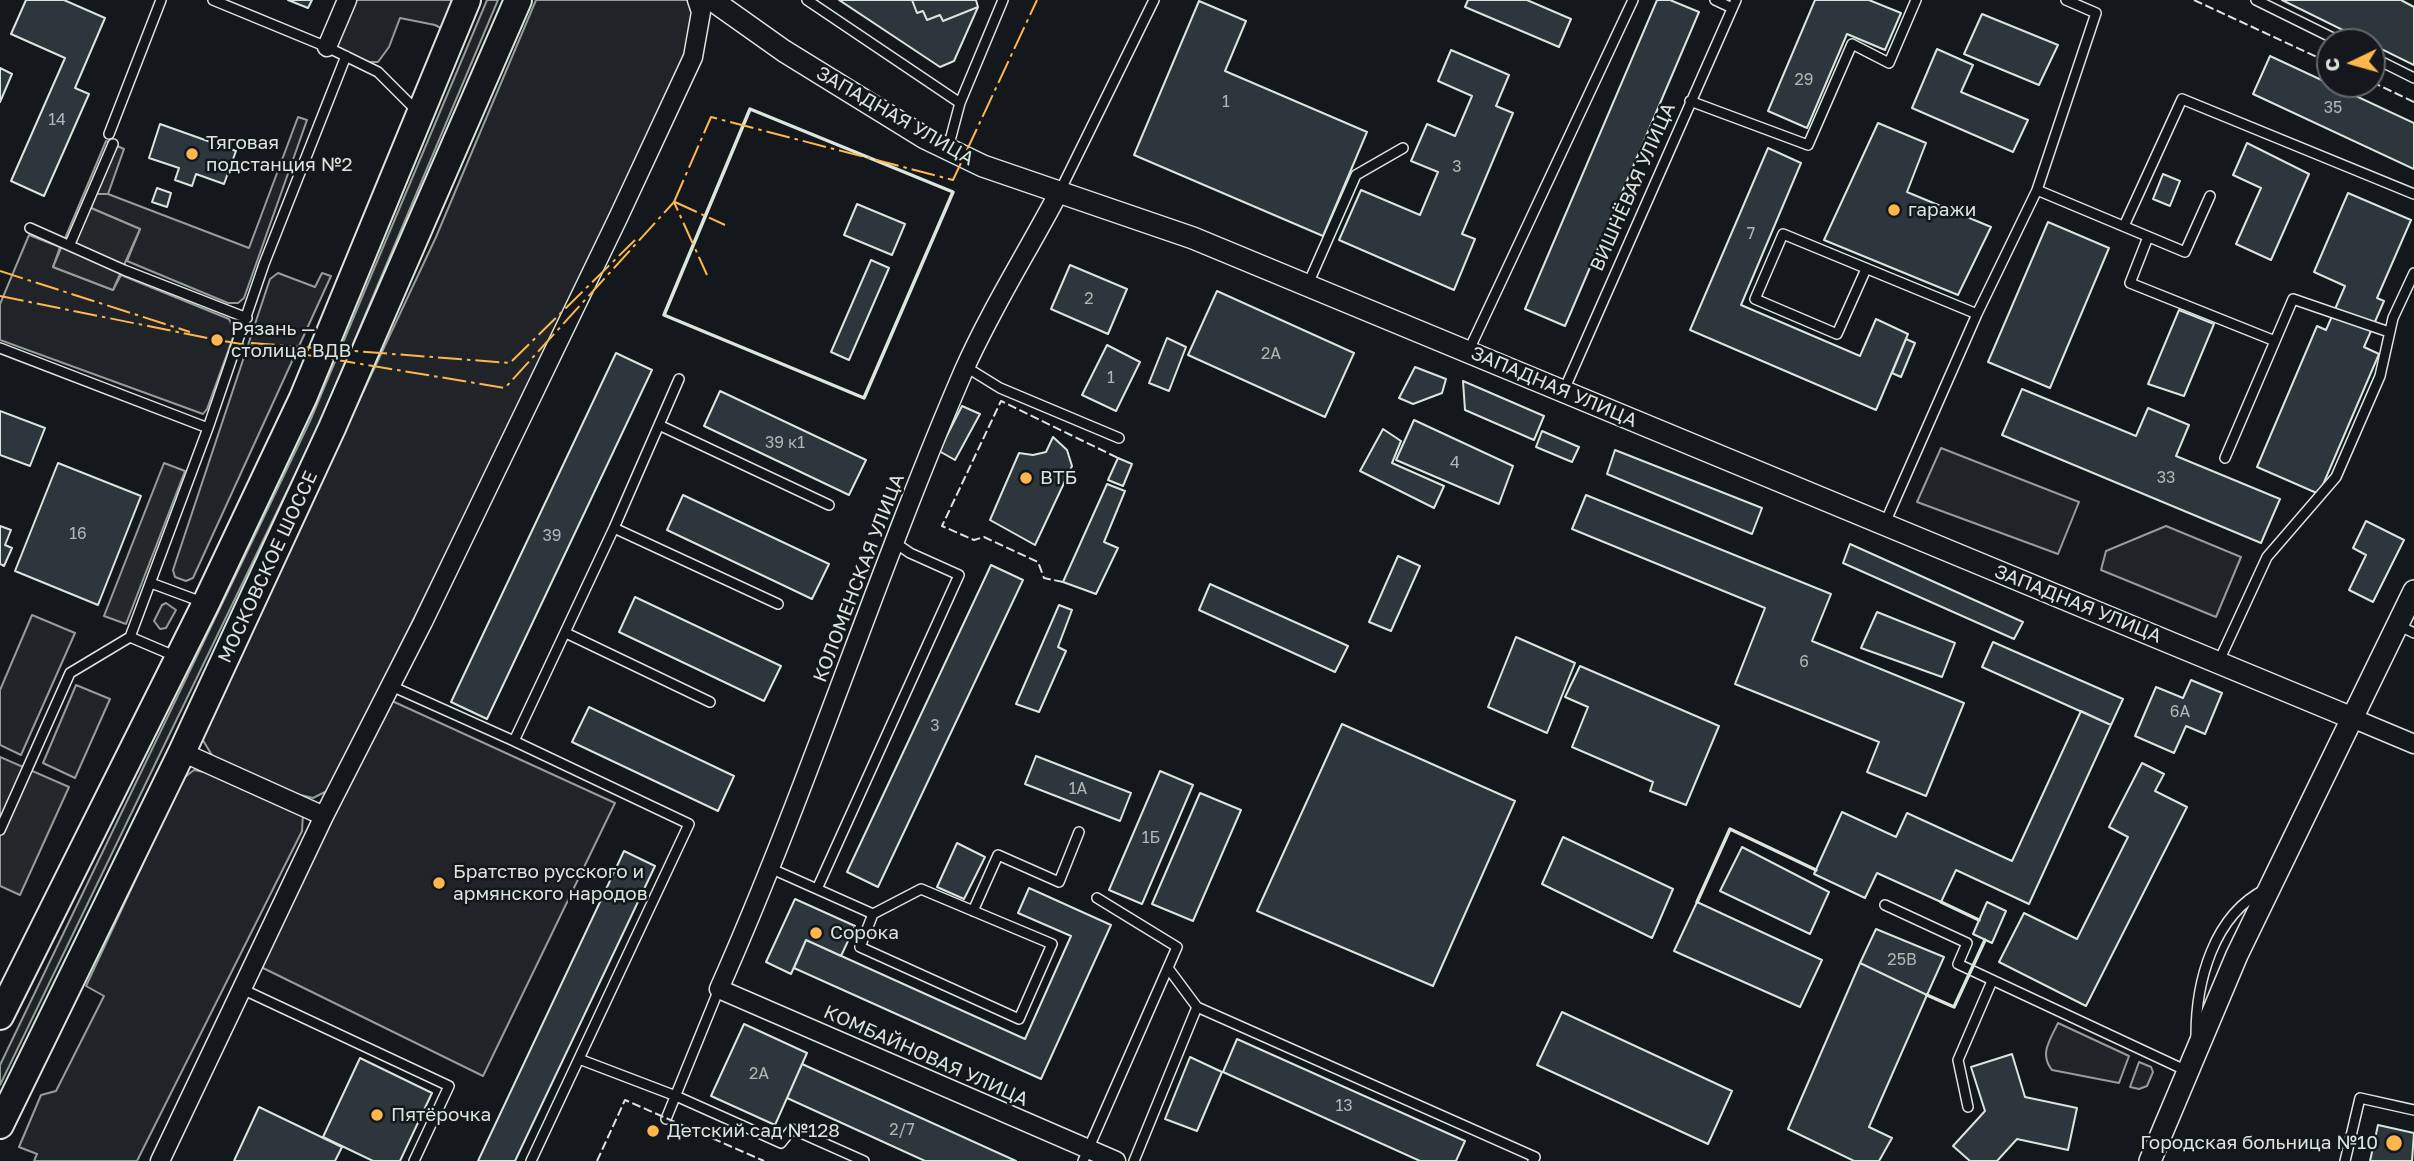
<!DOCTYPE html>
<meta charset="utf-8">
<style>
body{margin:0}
#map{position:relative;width:2414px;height:1161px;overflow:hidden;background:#14181c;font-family:"Golos Text",sans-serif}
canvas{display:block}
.north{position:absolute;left:2316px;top:28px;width:70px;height:70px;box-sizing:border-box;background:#14181c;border:2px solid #626a69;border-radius:50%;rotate:265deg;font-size:19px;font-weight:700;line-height:28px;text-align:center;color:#d8e6dc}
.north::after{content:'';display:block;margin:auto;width:24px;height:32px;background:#ffb74d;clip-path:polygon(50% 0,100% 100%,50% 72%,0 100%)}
</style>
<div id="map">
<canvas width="2414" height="1161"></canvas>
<div class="north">С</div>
</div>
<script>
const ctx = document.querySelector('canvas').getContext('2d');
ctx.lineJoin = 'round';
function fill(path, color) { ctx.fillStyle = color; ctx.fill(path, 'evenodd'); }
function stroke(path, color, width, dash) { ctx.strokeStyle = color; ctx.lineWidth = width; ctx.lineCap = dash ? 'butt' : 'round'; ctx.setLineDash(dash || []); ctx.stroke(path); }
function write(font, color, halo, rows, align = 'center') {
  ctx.font = font + ' "Golos Text",sans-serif'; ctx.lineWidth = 5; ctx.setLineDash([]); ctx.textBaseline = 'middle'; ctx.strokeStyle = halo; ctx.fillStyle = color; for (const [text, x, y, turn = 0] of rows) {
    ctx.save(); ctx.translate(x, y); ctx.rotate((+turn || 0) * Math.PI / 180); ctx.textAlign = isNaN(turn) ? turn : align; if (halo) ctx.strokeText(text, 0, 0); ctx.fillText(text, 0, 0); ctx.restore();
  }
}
const green = new Path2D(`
 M347,0H467L452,34L435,25L400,18L389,47L378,62H357L327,47Z
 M487,0H498L318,427L0,1085V1065L310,421Z
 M536,0H689L693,7L685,55L613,216L329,790L313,798L296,794L213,757L201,737L436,237Z
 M298,117L307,120L244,298L238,303H228L127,261L140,229L91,208L96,194H108L249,248Z
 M29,235L60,247L53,267L113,290L121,275L229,319L235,332L207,409L203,414L0,340V304Z
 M278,273L315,287L322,273L331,276L193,578L186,581L175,577L173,570L270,279Z
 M1941,448L2079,502L2058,554L1917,502Z
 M2166,526L2241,557L2216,617L2101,570L2106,551Z
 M166,603L176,610L166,628L160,629L154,621L162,605Z
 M32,615L75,633L21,755L0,745V690Z
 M76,685L110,699L75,778L43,763Z
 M390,700L615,803L483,1076L261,967Z
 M194,770L209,773L303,814L302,831L137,1161H34L37,1154L19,1147L41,1095L56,1091L104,996L86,986L175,795L185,777Z
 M2058,1023L2129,1056L2119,1083L2052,1070C2039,1054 2050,1040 2058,1023Z
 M2139,1062L2151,1067L2153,1072L2147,1086L2139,1089L2130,1087Z`);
fill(green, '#202428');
stroke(green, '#939e99', 2);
const parking = new Path2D(`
 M106,141L124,149L108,194H96L91,208L140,229L113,290L53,267Z
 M164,463L185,471L126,624L104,616Z
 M0,757L69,787L20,895L0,886Z`);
fill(parking, '#24282b');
stroke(parking, '#939e99', 2);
const building = new Path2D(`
 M26,0H64L105,18L75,88L89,94L44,196L11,181L65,58L11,34Z
 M288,0H312L308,8Z
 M839,0H912L917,13L923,11L927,20L940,15L943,21L978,7L954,61L940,67Z
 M912,0H976L978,7L943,21L940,15L927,20L923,11L917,13Z
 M1468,0H1527L1571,19L1559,47L1465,7Z
 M1657,0H1670L1699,12L1565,326L1525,309Z
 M1815,0H1869L1901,13L1885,50L1847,34L1807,128L1768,111Z
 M2282,0H2401L2414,7V65Z
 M1199,1L1246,21L1225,71L1367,132L1323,236L1134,155Z
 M1982,14L2058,45L2039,85L1964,54Z
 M1937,49L1973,65L1961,92L2028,120L2013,152L1912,108Z
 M1451,50L1509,75L1496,106L1513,113L1462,234L1475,239L1454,290L1339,240L1361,190L1420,215L1438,172L1411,161L1427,124L1455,136L1472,96L1438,81Z
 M2270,56L2414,123V169L2253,94Z
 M0,68L12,74L0,102Z
 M1878,123L1926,143L1907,192L1991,227L1958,295L1824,240Z
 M160,124L236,151L224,184L196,174L192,186L175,180L179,168L149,158Z
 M2247,143L2309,174L2271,260L2236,244L2261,188L2233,175Z
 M1768,148L1801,163L1741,305L1860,356L1876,319L1908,334L1876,410L1690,330Z
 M2163,174L2180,181L2170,206L2153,199Z
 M157,188L171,193L167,207L152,202Z
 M2348,193L2411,220L2377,298L2384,301L2364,347L2379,354L2319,494L2257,467L2317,326L2326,330L2345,286L2314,272Z
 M857,204L905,224L892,255L844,235Z
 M2048,222L2109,248L2050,388L1988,362Z
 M871,260L889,268L849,360L831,352Z
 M1070,265L1127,289L1108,334L1051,309Z
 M1217,291L1354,353L1325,417L1188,355Z
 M2179,310L2214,324L2184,396L2148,384Z
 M1167,338L1186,347L1169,391L1149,383Z
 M1906,339L1915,343L1901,377L1892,373Z
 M1107,345L1140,362L1116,411L1082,395Z
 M616,353L652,370L487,719L451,702Z
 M1415,367L1446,379L1442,393L1413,404L1399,398Z
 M1463,381L1544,416L1534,440L1465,410Z
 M2022,389L2136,436L2148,408L2189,425L2176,456L2280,499L2261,543L2002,435Z
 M720,391L866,460L849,495L704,426Z
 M962,406L980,414L955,460L939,451Z
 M0,411L45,428L30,466L0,455Z
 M1414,420L1513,466L1499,504L1396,460Z
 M1383,429L1401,441L1392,463L1444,486L1434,508L1360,471Z
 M1542,431L1579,447L1572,462L1536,447Z
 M1053,437L1067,450L1072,466L1035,545L990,520L1019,453L1033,455L1046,452Z
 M1615,450L1762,508L1752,534L1607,474Z
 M1118,458L1132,464L1123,486L1108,480Z
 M58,463L141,496L98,605L15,571Z
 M1107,484L1125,491L1104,542L1118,548L1096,594L1063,582Z
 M683,495L829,564L812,599L667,530Z
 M1586,495L1831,594L1812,641L1964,703L1926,796L1867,772L1879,742L1735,684L1765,608L1572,529Z
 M2366,521L2404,540L2373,602L2349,590L2366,555L2353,548Z
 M0,526L11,530L5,545L12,548L4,566L0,564Z
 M1850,544L2023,622L2014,639L1843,563Z
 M1398,556L1420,566L1391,631L1369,622Z
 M991,565L1023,580L878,887L847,872Z
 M1210,584L1348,646L1335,672L1199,610Z
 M635,597L781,666L764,701L619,632Z
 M1059,605L1072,610L1058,647L1066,651L1039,712L1016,704Z
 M1877,612L1955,643L1942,677L1861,648Z
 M1516,637L1575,663L1547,733L1488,707Z
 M1993,642L2123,699L2111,725L1982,667Z
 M1580,666L1719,726L1686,805L1650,791L1653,782L1572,747L1588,707L1565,697Z
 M2191,680L2222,693L2205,734L2186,726L2174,753L2135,736L2156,687L2183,698Z
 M589,707L734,776L718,811L572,742Z
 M2081,711L2111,725L2029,904L1956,870L1941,902L1877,873L1865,898L1814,874L1842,812L1896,837L1907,813L2012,861Z
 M1342,724L1515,801L1433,986L1257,911Z
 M1036,756L1131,793L1120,821L1025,784Z
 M2142,763L2164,774L2155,791L2187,807L2086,1006L1999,962L2024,913L2077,939L2128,837L2109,827Z
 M1160,771L1193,785L1142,904L1109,890Z
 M1200,793L1241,810L1193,921L1152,904Z
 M1563,837L1673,889L1652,938L1542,884Z
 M957,843L985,857L964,899L937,887Z
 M1742,847L1829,892L1810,934L1720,891Z
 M624,851L655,866L515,1161H478Z
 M1029,888L1111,925L1041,1079L794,968L806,940L1025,1039L1071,936L1018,913Z
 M795,899L855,926L841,956L806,940L791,974L766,962Z
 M1697,902L1822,960L1800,1007L1674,951Z
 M1987,902L2006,911L1992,943L1973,934Z
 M1876,929L1944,957L1927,995L1860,963Z
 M1860,963L1927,995L1869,1127L1892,1138L1879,1161H1854L1788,1129Z
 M1562,1012L1732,1091L1708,1144L1537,1065Z
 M744,1024L807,1053L775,1125L711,1096Z
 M1237,1039L1465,1141L1456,1161H1420L1223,1072Z
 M2012,1054L2025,1097L2077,1108L2068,1150L2017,1139L1997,1161H1970L1953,1146L1985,1111L1971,1067Z
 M1190,1057L1222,1072L1197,1131L1165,1119Z
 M360,1058L432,1093L400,1161H373L323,1137Z
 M802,1064L1016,1161H925L787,1098Z
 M259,1107L342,1147L335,1161H234Z
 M2378,1125L2414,1133L2412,1161H2370Z`);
fill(building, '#2c363c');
stroke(building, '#d8e6dc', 2);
const service = new Path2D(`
 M213,0L327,47L378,72L417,111
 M807,0L960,103L1003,0
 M1715,0L1732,8
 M2256,0L2341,42
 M2372,57L2414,78
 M1690,101L1808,145L1852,44L1889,63L1916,0
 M109,134L161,0
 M948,148L960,103
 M2037,190L2096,13L2066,0
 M1060,191L1154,0
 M2124,226L2182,99L2414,194
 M30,228L124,270L247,318
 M2148,237L2130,283L2275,341
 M70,244L113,144
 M1866,269L1837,334L1755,299L1783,234L1977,314L1885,523
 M1308,284L1356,175L1403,148
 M1977,314L2037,190L2185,252L2210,196
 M0,348L208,428
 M1469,350L1633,0
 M966,367L1000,388L1119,438
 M1564,390L1736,0
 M659,425L829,505
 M2225,458L2293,299L2389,332
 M614,528L778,604
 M151,583L202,602
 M2398,625L2414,633
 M566,633L710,702
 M177,657L130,637L208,428L264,264L346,56
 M2219,661L2267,557L2336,477L2380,376L2393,318L2414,273
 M389,685L514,741L614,528L679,379
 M514,741L689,824L531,1161
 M0,830L70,673L130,637
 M772,869L873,914
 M817,889L959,575L910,553L894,542
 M921,889L1052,944L1019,1019L860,947L873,914Z
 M1885,905L1967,943L1958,964L2187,1071
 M973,911L998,855L1059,882L1079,832
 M1168,968L1197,1007
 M242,989L449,1086L414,1161
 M2196,1036C2196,982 2213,915 2266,889
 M579,1059L676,1096L781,1143L792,1129L864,1161
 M1968,1107L1958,1060L1992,981
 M666,1119L719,989
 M1083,1161L1177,947L1097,898
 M1134,1161L1197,1007L1535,1157L1533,1161
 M2345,1161L2360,1098L2414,1110`);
const minor = new Path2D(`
 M327,47L347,0
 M1059,192C1028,251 991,309 964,370C876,574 809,786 719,989L1116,1161
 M2352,718L2414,744
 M182,752L324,816
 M160,1161L324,816L423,622L618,218L693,57L701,12L697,0`);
const tertiary = new Path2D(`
 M712,0L784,51L925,138L983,166L1193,238L2352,718
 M2150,1161L2237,955L2414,591`);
const primary = new Path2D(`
 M0,1016L206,603L303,398L467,0
 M0,1125L182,752L332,428L518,0`);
stroke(service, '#d8e6dc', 12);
stroke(minor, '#d8e6dc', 21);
stroke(tertiary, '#d8e6dc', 24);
stroke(primary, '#d8e6dc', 30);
stroke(service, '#14181c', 9);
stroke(minor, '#14181c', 18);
stroke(tertiary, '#14181c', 21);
stroke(primary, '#14181c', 26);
stroke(new Path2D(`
 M2194,0L2330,63
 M2372,82L2414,102
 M1063,582L1044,578L1038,562L984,537L974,540L942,526L1001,401L1118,458
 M597,1161L625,1100L764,1161`), '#d8e6dc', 2, [9, 3.5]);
stroke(new Path2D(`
 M750,109L953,192L864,398L664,315Z
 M1697,902L1730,829L1816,870
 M1941,902L1979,920
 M1927,995L1954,1007L1985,940`), '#d8e6dc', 3.5);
stroke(new Path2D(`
 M674,202L711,117L953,180L1037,0
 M675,202L725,225
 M0,271L190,332
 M0,296L217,340L505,388L674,202L707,275
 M251,343L510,363L635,240`), '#ffb74d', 2, [24, 5, 3.5, 5]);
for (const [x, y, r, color] of [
 [192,154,7,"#ffb74d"],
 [1894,210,7,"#ffb74d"],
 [217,340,7,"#ffb74d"],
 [1026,478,7,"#ffb74d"],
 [439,883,7,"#ffb74d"],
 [816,933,7,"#ffb74d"],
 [377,1115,7,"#ffb74d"],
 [653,1131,7,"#ffb74d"],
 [2394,1143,9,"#ffb74d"]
]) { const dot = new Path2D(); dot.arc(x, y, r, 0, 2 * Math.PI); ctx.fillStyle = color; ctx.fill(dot); stroke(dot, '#14181c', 2.5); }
write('16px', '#adbab4', null, [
 ["29",1804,80],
 ["1",1226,102],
 ["35",2333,108],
 ["14",57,120],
 ["3",1457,167],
 ["7",1751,234],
 ["2",1089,299],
 ["2А",1271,354],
 ["1",1111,378],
 ["39 к1",785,443],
 ["4",1455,463],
 ["33",2166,478],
 ["16",78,534],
 ["39",552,536],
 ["6",1804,662],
 ["6А",2180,712],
 ["3",935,726],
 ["1А",1078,789],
 ["1Б",1151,838],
 ["25В",1902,960],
 ["2А",759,1074],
 ["13",1344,1106],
 ["2/7",902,1130]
]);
write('19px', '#d8e6dc', '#14181c', [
 ["ЗАПАДНАЯ УЛИЦА",895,116,30],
 ["ВИШНЁВАЯ УЛИЦА",1633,187,-66],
 ["ЗАПАДНАЯ УЛИЦА",1554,387,23],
 ["МОСКОВСКОЕ ШОССЕ",268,567,-65],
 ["КОЛОМЕНСКАЯ УЛИЦА",859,578,-69],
 ["ЗАПАДНАЯ УЛИЦА",2078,604,22],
 ["КОМБАЙНОВАЯ УЛИЦА",926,1056,24]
]);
write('19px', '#d8e6dc', '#14181c', [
 ["Тяговая",206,143],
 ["подстанция №2",206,165],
 ["гаражи",1908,210],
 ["Рязань —",231,329],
 ["столица ВДВ",231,351],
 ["ВТБ",1040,478],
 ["Братство русского и",453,872],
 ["армянского народов",453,894],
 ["Сорока",830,933],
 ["Пятёрочка",391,1115],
 ["Детский сад №128",667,1131],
 ["Городская больница №10",2378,1143,"right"]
], 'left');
</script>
